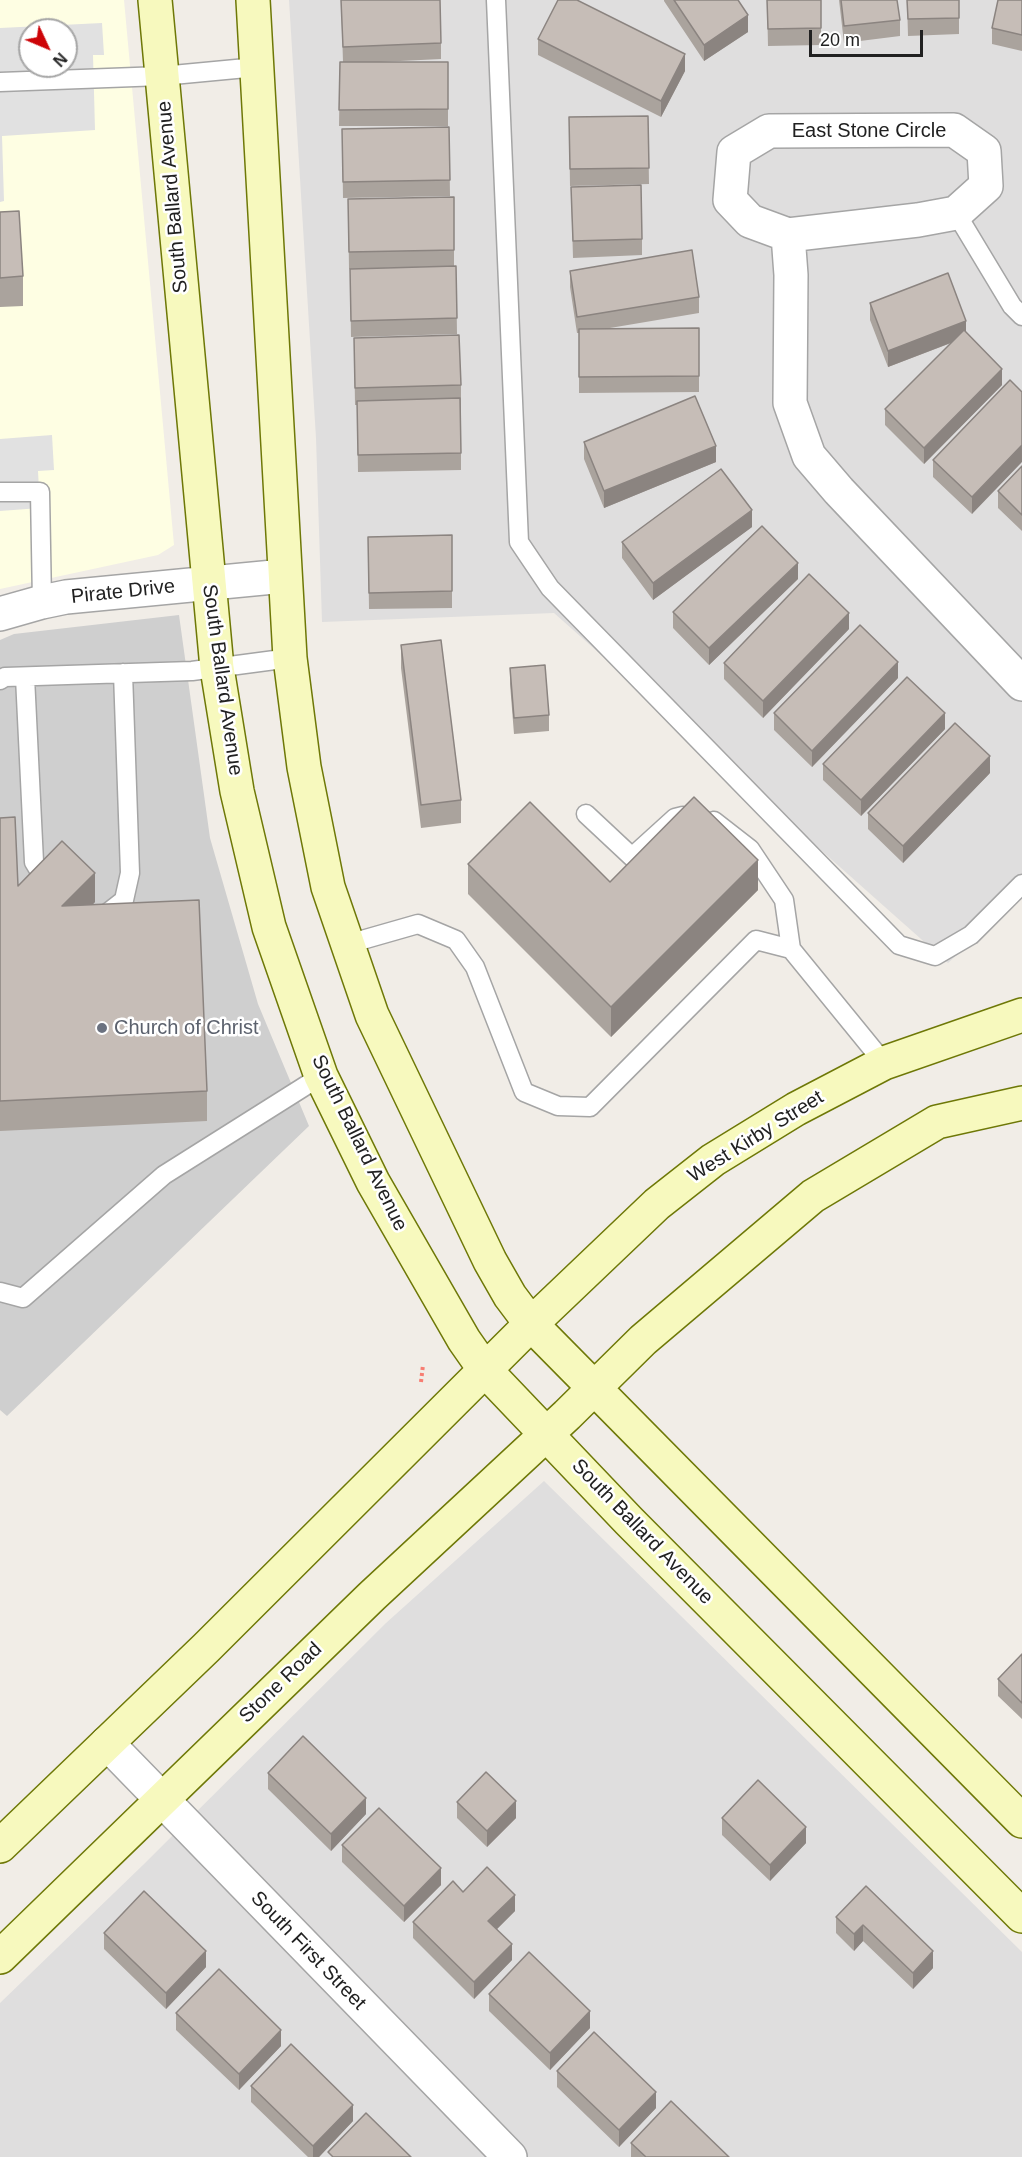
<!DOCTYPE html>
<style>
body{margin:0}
#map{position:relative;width:1022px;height:2157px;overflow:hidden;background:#f1ede7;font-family:Helvetica,sans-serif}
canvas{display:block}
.north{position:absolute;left:18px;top:18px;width:60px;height:60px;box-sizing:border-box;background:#fff;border:2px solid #a6a6a6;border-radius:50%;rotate:134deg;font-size:16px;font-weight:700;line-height:24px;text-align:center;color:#212121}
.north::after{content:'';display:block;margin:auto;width:21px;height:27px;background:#cd0408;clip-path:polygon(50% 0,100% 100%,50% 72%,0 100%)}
.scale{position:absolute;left:809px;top:30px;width:114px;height:27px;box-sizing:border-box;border:3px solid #212121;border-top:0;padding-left:8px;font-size:18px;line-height:21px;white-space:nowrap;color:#212121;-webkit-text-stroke:4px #fff;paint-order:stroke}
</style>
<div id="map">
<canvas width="1022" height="2157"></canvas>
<div class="north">N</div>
<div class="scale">20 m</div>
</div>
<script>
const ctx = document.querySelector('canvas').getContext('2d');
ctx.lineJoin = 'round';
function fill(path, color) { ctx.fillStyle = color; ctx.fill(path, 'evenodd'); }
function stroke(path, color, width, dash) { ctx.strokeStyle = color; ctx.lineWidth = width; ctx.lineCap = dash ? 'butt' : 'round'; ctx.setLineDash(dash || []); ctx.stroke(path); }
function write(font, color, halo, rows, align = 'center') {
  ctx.font = font + ' Helvetica,sans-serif'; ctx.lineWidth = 5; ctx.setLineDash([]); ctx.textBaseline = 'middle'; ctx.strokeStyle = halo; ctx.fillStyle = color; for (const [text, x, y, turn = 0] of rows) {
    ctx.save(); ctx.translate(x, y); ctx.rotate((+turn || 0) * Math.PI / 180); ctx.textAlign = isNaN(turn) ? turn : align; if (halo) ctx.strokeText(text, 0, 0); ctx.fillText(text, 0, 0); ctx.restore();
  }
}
fill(new Path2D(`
 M289,0H1022V896L948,963L554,613L322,622L316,438Z
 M544,1481L1022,1952V2157H0V2003L143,1865L386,1623Z`), '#dfdede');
fill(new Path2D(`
 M0,0H124L174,545L158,555L0,589ZM30,30H66V66H30Z`), '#fefee3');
fill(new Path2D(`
 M179,615L210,838L258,1004L309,1126L7,1416L0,1410V640L14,634Z`), '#cfcfcf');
fill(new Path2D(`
 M102,23L104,55H93L95,130L2,136L4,201L0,202V28ZM30,30H66V66H30Z
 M52,435L54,470L38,471L40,508L0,511V439Z`), '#e1e1e1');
const service = new Path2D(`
 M496,0L519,542L550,588L899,945L935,956L971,935L1022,884
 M0,82L162,76L257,67
 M956,213L1012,306L1022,316
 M0,492H40L42,602
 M25,677L34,862L48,885
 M0,680L5,677L192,671L290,658
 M586,814L632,857L675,818L683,816
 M714,821L750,849L784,900L791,949
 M101,918L124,900L130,873L123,673
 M348,944L418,924L456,940L475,967L524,1092L558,1106L590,1107L756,940L791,949L884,1063
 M0,1292L23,1298L164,1175L321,1076`);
const minor = new Path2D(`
 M954,130L984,151L986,186L956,213L918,220L788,235L750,221L730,200L734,152L769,131Z
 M788,235L791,275L790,403L809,456L839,491L1022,684
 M0,614L42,602L66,597L284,576
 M107,1743L510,2157`);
const secondary = new Path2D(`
 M155,0L217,668L237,791L269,927L321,1076L373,1182L464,1340L485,1370L629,1521L1022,1916
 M253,0L290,658L304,767L328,887L372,1015L490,1261L510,1296L531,1324L1022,1821
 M0,1846L206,1648L531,1324L657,1204L713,1160L796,1109L884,1063L1022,1015
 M0,1957L372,1596L567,1415L643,1340L813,1196L937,1122L1022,1103`);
stroke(service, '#a5a5a5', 21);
stroke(minor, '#a5a5a5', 36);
stroke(secondary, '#6e7807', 36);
stroke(new Path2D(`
 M421,1382L423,1365`), '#f77d72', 4, [3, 3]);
stroke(service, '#fff', 18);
stroke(minor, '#fff', 33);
stroke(secondary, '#f7f9be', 33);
fill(new Path2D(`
 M341,0L441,43V59L380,62H448V126H339L340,62H343Z
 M664,0H738L748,32L704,61L664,1Z
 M767,0H821V45L768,46Z
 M839,0H897L900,20V36L844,43Z
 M907,0H959V34L908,36Z
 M1022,0V51L992,44V28Z
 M538,39L685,71L661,117L538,55Z
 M648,116L649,184L570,186L569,117Z
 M449,127L450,196L343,198L342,129Z
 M571,187L642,239V255L573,258Z
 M454,197V266L349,269L348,199Z
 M0,212L23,276V306L0,307Z
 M456,266L457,334L351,337L350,269Z
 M570,271L699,297V313L604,329L699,328V392L579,393V333H577L570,287Z
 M870,303L966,332L1002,385L924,464L885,425V409L951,343L888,367L870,320Z
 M354,338L461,385V470L358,472L357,405H355Z
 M1010,380L972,514L933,477V460Z
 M584,442L716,462L604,508L584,459Z
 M1022,466V531L998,508V491Z
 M752,527L653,600L622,558V542Z
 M452,535V608L369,609L368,537Z
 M798,579L709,665L673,628V612Z
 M849,629L763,718L724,679V663Z
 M401,645L461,800V823L421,828L401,668Z
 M510,668L549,715V731L514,734L510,684Z
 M898,678L812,767L774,730V713Z
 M945,729L861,816L823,780V764Z
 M990,773L903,863L868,829V813Z
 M0,818L18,886L95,902L92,905L207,1091V1121L0,1131Z
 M468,864L610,882L758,890L611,1037L468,894Z
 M1022,1654V1719L998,1696V1679Z
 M268,1773L366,1814L331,1851L268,1789Z
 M457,1802L516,1818L487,1847L457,1818Z
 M722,1818L806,1843L770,1881L722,1835Z
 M342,1845L441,1885L404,1922L342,1862Z
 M866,1886L933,1968L913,1989L863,1941L854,1951L836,1933V1917Z
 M463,1892L515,1911L497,1929L512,1960L474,1999L413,1938V1922Z
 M104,1933L206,1967L166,2009L104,1949Z
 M489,1994L590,2028L550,2070L489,2011Z
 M176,2013L281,2046L239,2090L176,2030Z
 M557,2071L656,2108L619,2147L557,2087Z
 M251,2086L353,2121L319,2157H308L251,2102Z
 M631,2143L729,2157H631Z`), '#aaa39d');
fill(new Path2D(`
 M748,15V32L704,61V45Z
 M685,54V71L661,117V101Z
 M966,321V337L888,367V351Z
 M1002,369V385L924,464V448Z
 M1022,445V462L972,514V497Z
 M716,446V462L604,508V491Z
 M752,510V527L653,600V583Z
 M798,563V579L709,665V648Z
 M849,613V629L763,718V701Z
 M898,662V678L812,767V751Z
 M945,713V729L861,816V800Z
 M990,756V773L903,863V846Z
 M758,860V890L611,1037V1007Z
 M95,873V902L62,936V906Z
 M366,1798V1814L331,1851V1834Z
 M516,1801V1818L487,1847V1831Z
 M806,1827V1843L770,1881V1865Z
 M441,1868V1885L404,1922V1906Z
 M515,1895V1911L488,1938V1921Z
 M863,1925V1941L854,1951V1934Z
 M512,1944V1960L474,1999V1982Z
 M206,1951V1967L166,2009V1993Z
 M933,1951V1968L913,1989V1973Z
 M590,2011V2028L550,2070V2053Z
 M281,2030V2046L239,2090V2074Z
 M656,2092V2108L619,2147V2130Z
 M353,2105V2121L319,2157H313V2146Z`), '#8b8480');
const building = new Path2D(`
 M341,0H440L441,43L343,47Z
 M558,0H577L685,54L661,101L538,39Z
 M674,0H738L748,15L704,45Z
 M767,0H821V28L768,29Z
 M841,0H897L900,20L844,26Z
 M907,0H959V18L908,19Z
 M998,0H1022V35L992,28Z
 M340,62H448V109L339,110Z
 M648,116L649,168L570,169L569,117Z
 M449,127L450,180L343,182L342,129Z
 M641,185L642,239L573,241L571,187Z
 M454,197V250L349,252L348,199Z
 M19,211L23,276L0,278V212Z
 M692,250L699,297L577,317L570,271Z
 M456,266L457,318L351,321L350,269Z
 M948,273L966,321L888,351L870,303Z
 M699,328V376L579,377V329Z
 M964,330L1002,369L924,448L885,409Z
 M459,335L461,385L355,388L354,338Z
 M1010,380L1022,392V445L972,497L933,460Z
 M695,396L716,446L604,491L584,442Z
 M460,398L461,453L358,455L357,401Z
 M1022,466V515L998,491Z
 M721,469L752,510L653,583L622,542Z
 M762,526L798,563L709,648L673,612Z
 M452,535V591L369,593L368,537Z
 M809,574L849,613L763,701L724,663Z
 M860,625L898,662L812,751L774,713Z
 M441,640L461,800L421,805L401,645Z
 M545,665L549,715L514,718L510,668Z
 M907,677L945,713L861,800L823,764Z
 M955,723L990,756L903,846L868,813Z
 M694,797L758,860L611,1007L468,864L530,802L610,882Z
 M15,817L18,886L62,841L95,873L62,906L199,900L207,1091L0,1101V818Z
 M1022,1654V1703L998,1679Z
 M303,1736L366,1798L331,1834L268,1773Z
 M486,1772L516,1801L487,1831L457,1802Z
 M758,1780L806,1827L770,1865L722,1818Z
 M379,1808L441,1868L404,1906L342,1845Z
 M487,1867L515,1895L488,1921L512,1944L474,1982L413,1922L453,1881L463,1892Z
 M866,1886L933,1951L913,1973L863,1925L854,1934L836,1917Z
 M144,1891L206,1951L166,1993L104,1933Z
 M529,1952L590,2011L550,2053L489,1994Z
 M219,1969L281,2030L239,2074L176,2013Z
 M594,2032L656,2092L619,2130L557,2071Z
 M291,2044L353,2105L313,2146L251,2086Z
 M671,2101L729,2157H646L631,2143Z
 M366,2113L411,2157H333L328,2152Z`);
fill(building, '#c6bdb7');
stroke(building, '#8b8480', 1.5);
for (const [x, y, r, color] of [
 [102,1028,6,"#6b7280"]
]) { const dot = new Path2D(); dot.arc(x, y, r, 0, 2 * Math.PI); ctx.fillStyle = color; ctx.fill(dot); stroke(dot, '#fff', 2); }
write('20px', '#212121', '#fff', [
 ["East Stone Circle",869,131],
 ["South Ballard Avenue",173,197,-95],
 ["Pirate Drive",123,592,-6],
 ["South Ballard Avenue",222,680,82],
 ["West Kirby Street",756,1137,-32],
 ["South Ballard Avenue",359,1143,64],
 ["South Ballard Avenue",642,1532,46],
 ["Stone Road",281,1683,-44],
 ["South First Street",308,1951,46]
]);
write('20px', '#5b616d', '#fff', [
 ["Church of Christ",114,1028]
], 'left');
</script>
